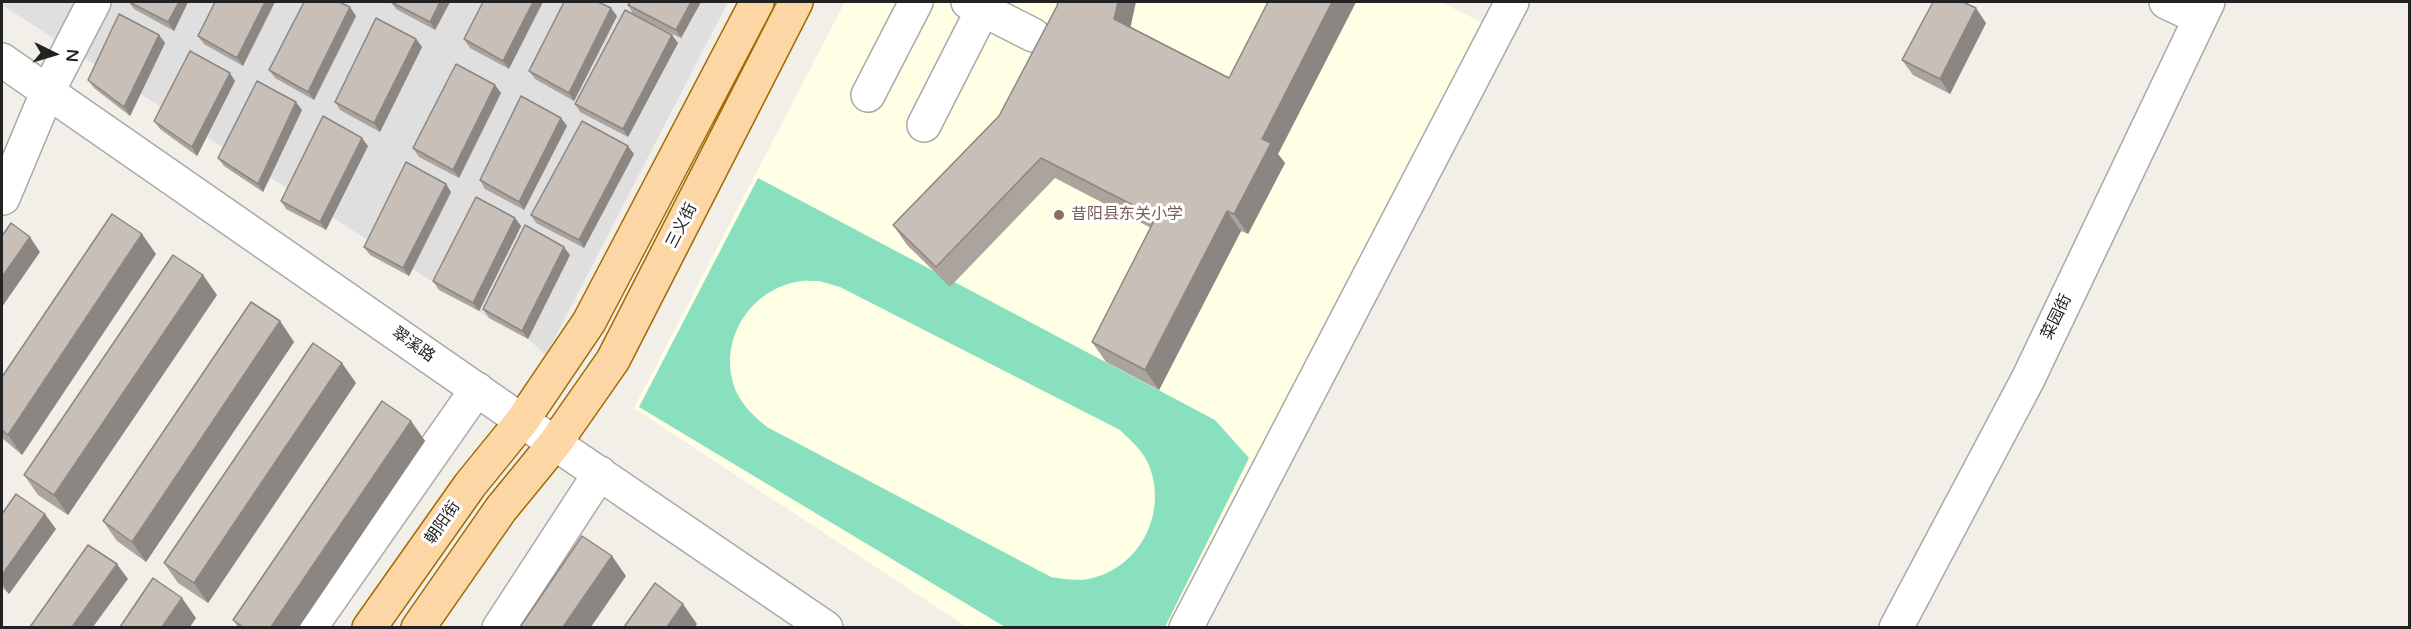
<!DOCTYPE html>
<meta charset="utf-8">
<style>
body{margin:0}
#map{position:relative;width:2411px;height:629px;overflow:hidden;background:#f2efe9;font-family:"Varela Round",sans-serif}
canvas{display:block}
.frame{position:absolute;inset:0;border:3px solid #222;pointer-events:none}
.north{position:absolute;left:24px;top:24px;width:60px;height:60px;-webkit-text-stroke:4px #fff;paint-order:stroke;rotate:95deg;font-size:16px;font-weight:700;line-height:24px;text-align:center;color:#222}
.north::after{content:'';display:block;margin:auto;width:21px;height:27px;background:#222;clip-path:polygon(50% 0,100% 100%,50% 72%,0 100%)}
</style>
<div id="map">
<canvas width="2411" height="629"></canvas>
<div class="frame"></div>
<div class="north">N</div>
</div>
<script>
const ctx = document.querySelector('canvas').getContext('2d');
ctx.lineJoin = 'round';
function fill(path, color) { ctx.fillStyle = color; ctx.fill(path, 'evenodd'); }
function stroke(path, color, width, dash) { ctx.strokeStyle = color; ctx.lineWidth = width; ctx.lineCap = dash ? 'butt' : 'round'; ctx.setLineDash(dash || []); ctx.stroke(path); }
function write(font, color, halo, rows, align = 'center') {
  ctx.font = font + ' "Varela Round","Noto Sans SC",sans-serif'; ctx.lineWidth = 6; ctx.setLineDash([]); ctx.textBaseline = 'middle'; ctx.strokeStyle = halo; ctx.fillStyle = color; for (const [text, x, y, turn = 0] of rows) {
    ctx.save(); ctx.translate(x, y); ctx.rotate((+turn || 0) * Math.PI / 180); ctx.textAlign = isNaN(turn) ? turn : align; if (halo) ctx.strokeText(text, 0, 0); ctx.fillText(text, 0, 0); ctx.restore();
  }
}
fill(new Path2D(`
 M2,2H728L546,355L528,339L489,318L2,5Z`), '#e0dfdf');
fill(new Path2D(`
 M845,2H1440L1481,22L1177,627H967L634,408Z`), '#ffffe5');
fill(new Path2D(`
 M758,178L1215,420L1249,458L1165,627H1005L639,407ZM819,281L840,287L1120,430C1130,440 1141,449 1147,461C1170,510 1141,569 1088,579C1076,581 1063,579 1051,577L767,427C756,418 746,409 739,397C714,349 745,292 796,282C803,280 812,281 819,281Z`), '#88e0be');
const minor = new Path2D(`
 M968,2L1033,35
 M2166,2L2200,18
 M2,60L522,421L826,628
 M868,95L916,2
 M924,125L983,9
 M2,196L3,198L47,93L94,2
 M310,628L477,389
 M499,628L600,473
 M1186,628L1512,2
 M1896,628L2028,379L2208,2`);
const major = new Path2D(`
 M369,628L470,485L522,421L589,322L757,2
 M418,628L501,509L555,443L613,360L796,2`);
stroke(minor, '#a9a9a9', 36);
stroke(major, '#a06b00', 36);
stroke(minor, '#fff', 33);
stroke(major, '#fcd6a4', 33);
fill(new Path2D(`
 M129,2H188L174,31L134,9Z
 M215,2L243,66L204,44L198,36Z
 M391,2H450L435,30L396,9Z
 M483,2L509,69L470,48L464,39Z
 M701,2L681,38L633,14L628,5Z
 M1268,2H1356L1278,154L1285,163L1248,234L1241,231L1159,390L1106,362L1092,342L1151,228L1055,178L950,287L907,245L893,225L999,116L1057,6L1131,27L1229,78Z
 M356,16L314,100L275,78L269,70Z
 M617,16L574,101L535,79L529,71Z
 M1986,23L1950,94L1913,75L1902,60Z
 M159,35L165,43L130,116L94,88L88,80Z
 M416,39L422,47L380,132L340,110L335,102Z
 M678,43L628,137L580,112L575,104Z
 M235,81L197,156L160,129L154,121Z
 M495,85L501,93L459,178L419,157L413,148Z
 M302,110L263,192L224,166L218,158Z
 M561,118L567,126L524,210L485,189L480,180Z
 M368,146L326,230L286,209L281,201Z
 M634,154L584,248L536,223L531,215Z
 M446,184L451,192L409,276L370,255L364,247Z
 M515,218L521,226L479,311L439,290L433,281Z
 M156,254L22,455L2,438V377Z
 M570,255L528,339L489,318L483,309Z
 M217,295L68,515L38,495L24,475Z
 M280,321L294,342L146,562L117,541L103,521Z
 M356,383L208,603L178,583L164,563Z
 M411,421L425,441L299,627H238L233,620Z
 M2,514L56,529L9,594L2,587Z`), '#aba49e');
fill(new Path2D(`
 M179,2H188L174,31L168,22Z
 M265,2H275L243,66L237,58Z
 M440,2H450L435,30L430,22Z
 M533,2H543L509,69L503,61Z
 M691,2H701L681,38L676,30Z
 M1118,2H1136L1128,39L1114,19Z
 M1332,2H1356L1278,154L1285,163L1248,234L1234,214L1262,139Z
 M350,7L356,16L314,100L308,92Z
 M611,8L617,16L574,101L569,93Z
 M1976,8L1986,23L1950,94L1940,79Z
 M159,35L165,43L130,116L124,107Z
 M672,35L678,43L628,137L623,129Z
 M416,39L422,47L380,132L374,123Z
 M230,73L235,81L197,156L192,147Z
 M495,85L501,93L459,178L453,170Z
 M296,102L302,110L263,192L258,184Z
 M561,118L567,126L524,210L519,202Z
 M362,138L368,146L326,230L320,222Z
 M628,146L634,154L584,248L579,240Z
 M446,184L451,192L409,276L403,268Z
 M1227,211L1241,231L1159,390L1145,370Z
 M515,218L521,226L479,311L473,303Z
 M142,234L156,254L22,455L8,435Z
 M30,237L40,252L2,307V277Z
 M564,247L570,255L528,339L522,331Z
 M203,275L217,295L68,515L54,495Z
 M280,321L294,342L146,562L132,542Z
 M342,363L356,383L208,603L194,583Z
 M411,421L425,441L299,627H271Z
 M45,514L56,529L9,594L2,583V575Z
 M612,556L626,576L591,627H563Z
 M117,564L128,579L93,627H72Z
 M182,598L196,618L190,627H162Z
 M683,604L697,624L695,627H667Z`), '#8b8681');
const building = new Path2D(`
 M129,2H179L168,22Z
 M215,2H265L237,58L198,36Z
 M304,2H339L350,7L308,92L269,70Z
 M391,2H440L430,22Z
 M483,2H533L503,61L464,39Z
 M564,2H598L611,8L569,93L529,71Z
 M630,2H691L676,30L628,5Z
 M1058,2H1118L1114,19L1229,78L1268,2H1332L1262,139L1271,143L1234,214L1227,211L1145,370L1092,342L1156,217L1041,158L936,267L893,225L999,116L1057,6Z
 M1933,2H1963L1976,8L1940,79L1902,60Z
 M625,10L672,35L623,129L575,104Z
 M119,14L159,35L124,107L88,80Z
 M376,18L416,39L374,123L335,102Z
 M190,51L230,73L192,147L154,121Z
 M456,64L495,85L453,170L413,148Z
 M257,81L296,102L258,184L218,158Z
 M521,96L561,118L519,202L480,180Z
 M323,116L362,138L320,222L281,201Z
 M582,121L628,146L579,240L531,215Z
 M406,162L446,184L403,268L364,247Z
 M476,197L515,218L473,303L433,281Z
 M112,214L142,234L8,435L2,430V377Z
 M11,223L30,237L2,277V236Z
 M525,225L564,247L522,331L483,309Z
 M173,255L203,275L54,495L24,475Z
 M251,302L280,321L132,542L103,521Z
 M313,343L342,363L194,583L164,563Z
 M382,401L411,421L271,627H243L233,620Z
 M16,494L45,514L2,575V514Z
 M582,536L612,556L563,627H520Z
 M88,545L117,564L72,627H30Z
 M153,578L182,598L162,627H120Z
 M655,583L683,604L667,627H624Z`);
fill(building, '#c7bfb8');
stroke(building, '#8b8681', 1.5);
for (const [x, y, r, color] of [
 [1059,215,6,"#8d6e63"]
]) { const dot = new Path2D(); dot.arc(x, y, r, 0, 2 * Math.PI); ctx.fillStyle = color; ctx.fill(dot); stroke(dot, '#fff', 2); }
write('16px', '#785e54', '#fff', [
 ["昔阳县东关小学",1071,215]
], 'left');
write('16px', '#222', '#fff', [
 ["三义街",682,226,-63],
 ["菜园街",2057,317,-64],
 ["翠溪路",413,345,35],
 ["朝阳街",443,523,-55]
]);
</script>
